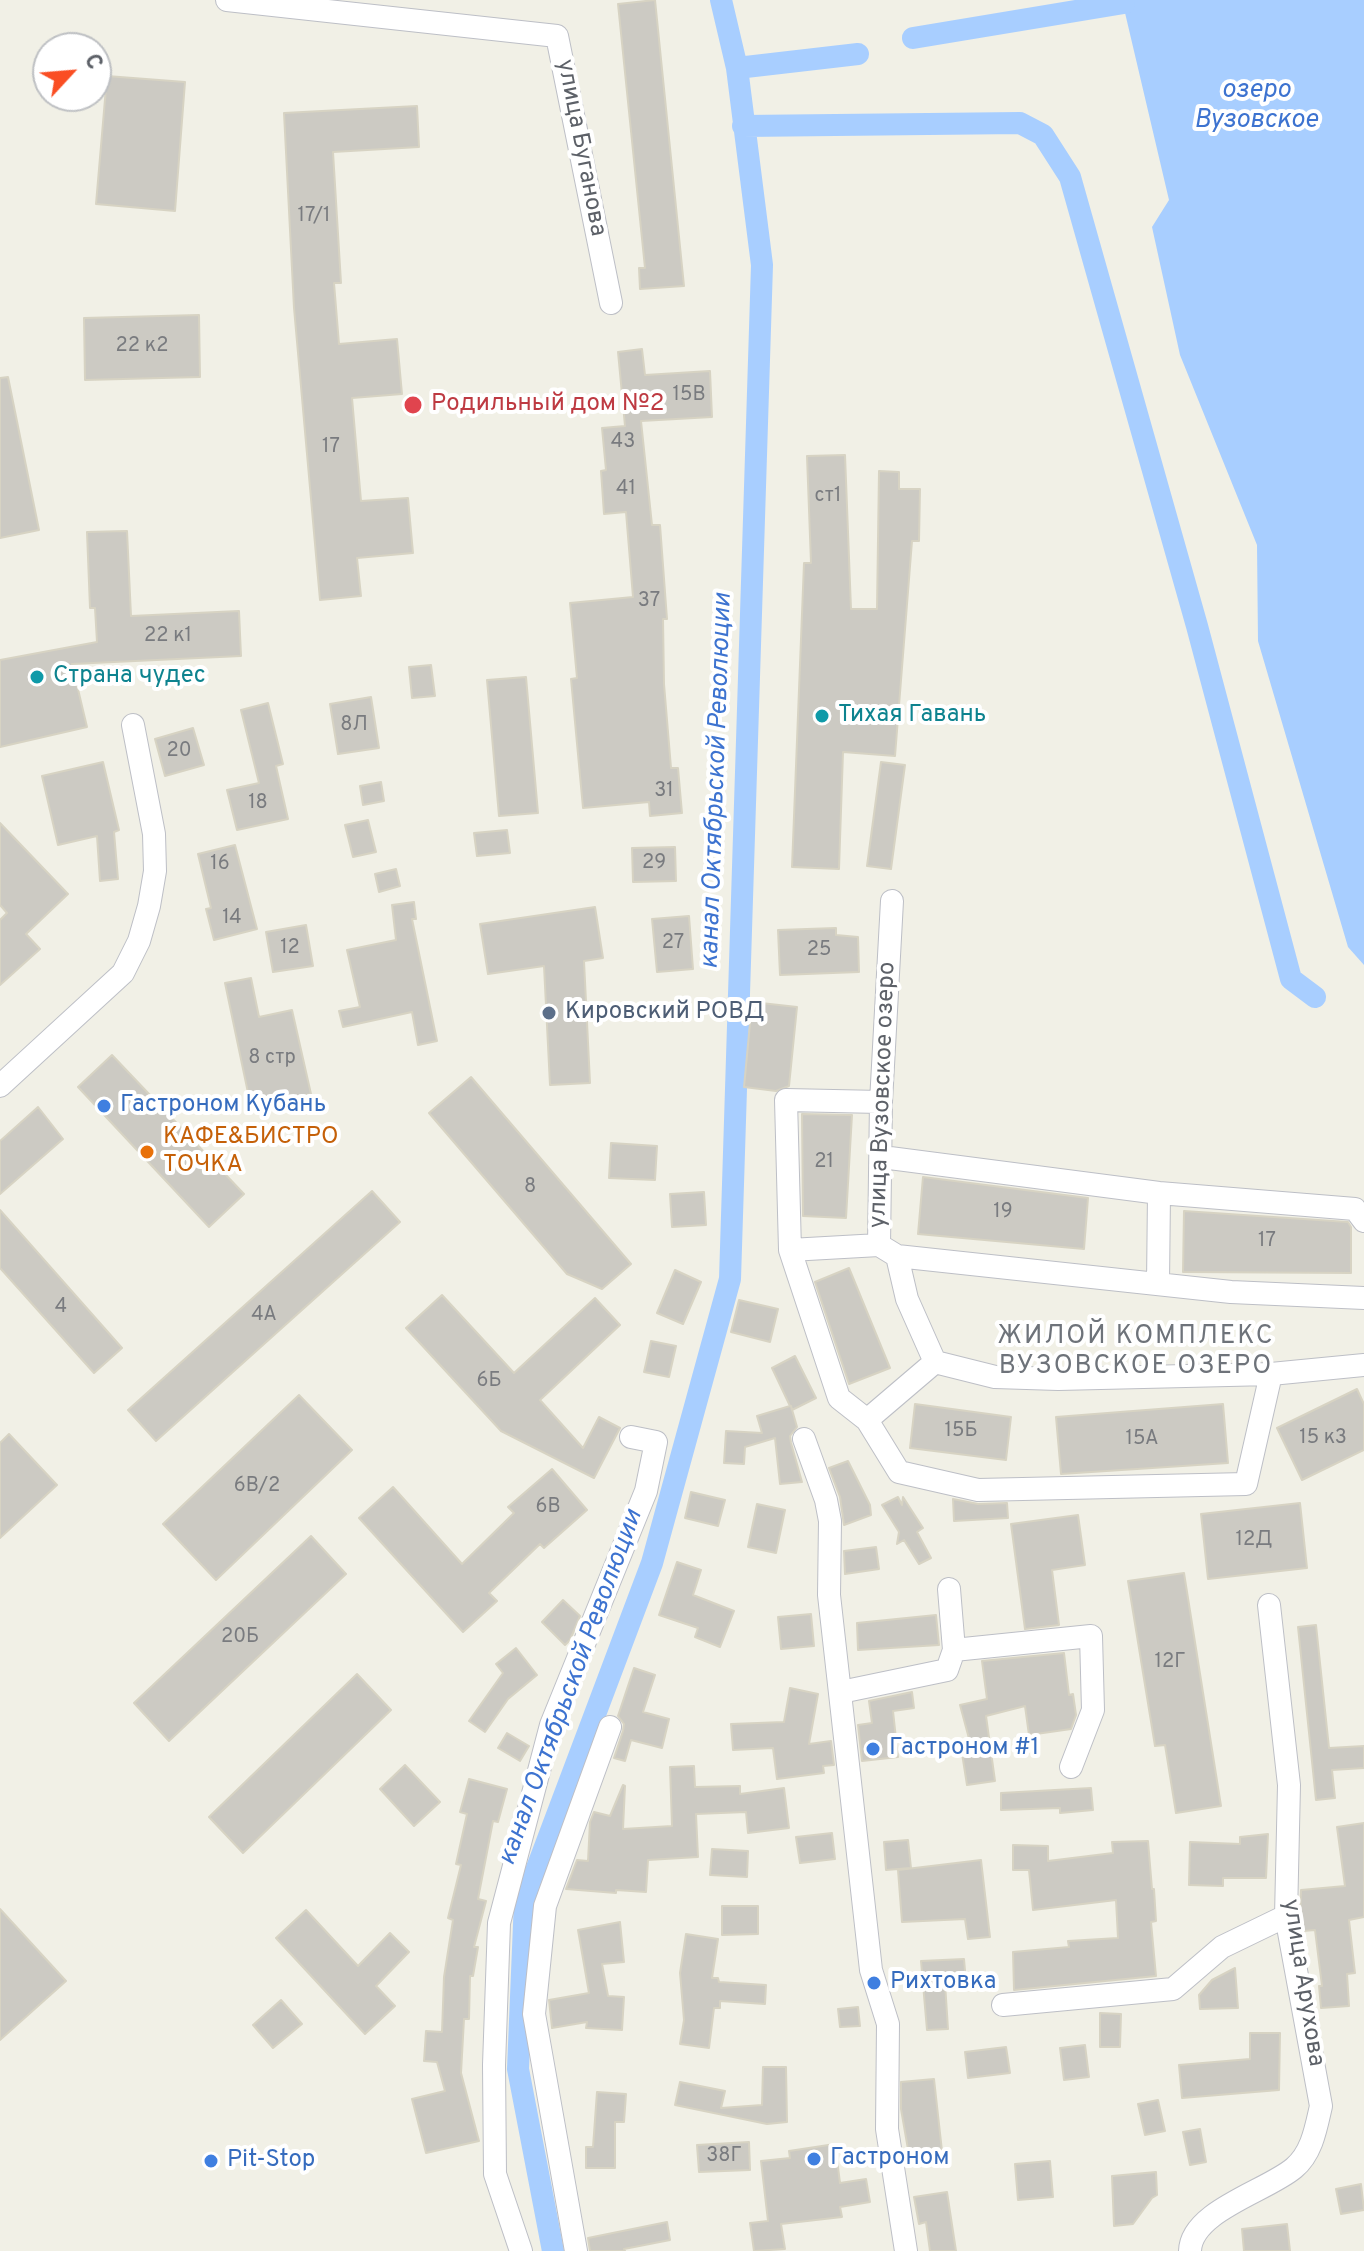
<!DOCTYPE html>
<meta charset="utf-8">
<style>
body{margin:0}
#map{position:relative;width:1364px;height:2251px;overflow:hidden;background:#f1f0e6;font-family:Overpass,sans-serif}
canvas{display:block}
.north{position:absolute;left:32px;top:32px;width:80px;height:80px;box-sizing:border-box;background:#fff;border:2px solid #bec0c3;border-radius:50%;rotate:64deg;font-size:22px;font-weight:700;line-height:32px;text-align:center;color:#5d6168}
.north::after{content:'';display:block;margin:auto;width:28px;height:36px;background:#fa4e23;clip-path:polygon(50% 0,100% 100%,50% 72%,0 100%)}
</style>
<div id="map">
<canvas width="1364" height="2251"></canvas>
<div class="north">С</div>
</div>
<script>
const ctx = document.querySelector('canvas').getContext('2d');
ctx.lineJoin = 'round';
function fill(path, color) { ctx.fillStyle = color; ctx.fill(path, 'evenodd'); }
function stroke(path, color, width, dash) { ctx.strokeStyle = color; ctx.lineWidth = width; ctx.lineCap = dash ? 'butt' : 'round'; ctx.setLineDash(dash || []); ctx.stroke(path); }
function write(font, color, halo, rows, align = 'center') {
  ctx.font = font + ' Overpass,sans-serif'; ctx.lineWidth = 8; ctx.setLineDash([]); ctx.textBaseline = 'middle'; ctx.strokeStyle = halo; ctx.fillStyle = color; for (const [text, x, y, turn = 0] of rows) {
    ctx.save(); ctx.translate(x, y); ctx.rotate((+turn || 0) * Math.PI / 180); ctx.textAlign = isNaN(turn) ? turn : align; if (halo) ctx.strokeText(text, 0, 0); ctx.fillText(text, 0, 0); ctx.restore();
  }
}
fill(new Path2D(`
 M1122,0H1364V965L1348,947L1258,641L1257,545L1180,355L1152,227L1169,200Z`), '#a8ceff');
stroke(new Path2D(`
 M913,38L1124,3
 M737,68L858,54
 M743,126L1020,123L1043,135L1070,177L1197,626L1291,979L1315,997
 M553,2251L518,2069L525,1900L652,1563L730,1279L762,265L737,68L721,0`), '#a8ceff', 22);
const building = new Path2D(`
 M655,0L684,286L640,289L639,268H645L618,4Z
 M107,76L185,82L175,211L96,204Z
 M417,106L419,147L333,152L341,283H334L339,344L397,339L402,394L352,398L361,501L408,498L413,553L357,558L361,596L320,600L294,308L284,113Z
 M199,315L200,377L85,380L84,318Z
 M642,349L645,375L710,371L712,417L641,421L652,525H660L667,619H663L664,684L671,768H678L682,813L650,816L649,802L583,808L571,679L577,678L570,603L633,597L626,512L604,514L601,471L606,470L602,428L625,426L618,352Z
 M8,377L39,530L0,538V378Z
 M845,455L851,609H877L879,471L899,472V489H920L919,541H912L895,756L843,752L839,869L792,867L804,563H811L807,456Z
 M127,531L131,616L239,611L241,656L72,664L87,727L0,747V660L97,642L95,608H90L87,532Z
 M431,665L435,696L412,698L409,667Z
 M526,677L538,813L499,816L487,680Z
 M371,697L379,748L338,754L330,704Z
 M268,703L283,764L276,766L288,819L237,830L227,790L259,783L241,710Z
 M193,728L204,765L165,776L155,739Z
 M103,762L119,830L114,832L118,879L100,881L97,836L58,845L42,776Z
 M881,762L905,765L891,869L867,866Z
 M381,782L384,801L363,805L360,786Z
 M368,820L376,852L353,857L345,825Z
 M0,823L68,894L26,934L40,949L0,985V920L7,913L0,905Z
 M507,830L510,853L477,856L474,833Z
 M235,845L257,929L214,940L206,909L211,908L198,854Z
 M675,847L676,881L633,882L632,848Z
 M396,869L400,886L379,892L375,874Z
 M414,902L416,919H412L437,1041L418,1045L412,1012L343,1027L339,1011L360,1007L347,950L396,940L392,905Z
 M595,907L603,958L584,961L590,1083L550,1085L544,966L488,974L480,924Z
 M689,916L693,969L657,972L652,919Z
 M306,925L313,966L273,972L266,932Z
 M836,928V935L858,937L859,972L780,975L778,930Z
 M251,978L259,1017L292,1010L311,1094L251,1107L225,983Z
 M752,1002L797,1007L789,1086L776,1091L744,1087Z
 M112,1055L244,1194L209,1227L78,1087Z
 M471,1077L631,1264L602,1289L567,1274L429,1113Z
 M38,1107L63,1139L0,1194V1141Z
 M802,1114L852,1115L846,1218L803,1216Z
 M611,1143L657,1146L655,1180L609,1178Z
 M923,1177L1088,1198L1084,1249L918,1234Z
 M372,1191L400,1222L156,1441L128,1410Z
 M704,1192L706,1225L672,1227L670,1194Z
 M0,1210L122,1348L94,1373L0,1268Z
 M1184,1211L1348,1222L1351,1227V1273L1183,1272Z
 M849,1268L890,1368L849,1384L815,1282Z
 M675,1270L701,1282L683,1324L657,1313Z
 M442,1295L514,1373L595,1298L620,1325L540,1400L583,1448L599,1417L620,1428L594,1478L501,1431L406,1328Z
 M739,1300L778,1309L770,1342L731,1332Z
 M651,1341L676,1346L669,1377L644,1372Z
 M795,1356L816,1398L792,1410L791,1406L797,1427L790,1436L791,1443L802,1482L780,1484L775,1438L745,1447L744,1464L724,1463L726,1431L762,1433L757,1416L790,1406L772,1368Z
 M1357,1389L1364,1404V1450L1302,1480L1277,1428Z
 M299,1395L352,1450L216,1580L163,1524Z
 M915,1404L1011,1417L1006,1460L910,1448Z
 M1223,1404L1228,1463L1061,1474L1056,1417Z
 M9,1434L57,1485L0,1538V1443Z
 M848,1461L870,1505L871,1515L844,1525L840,1497L829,1468Z
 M552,1469L587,1510L544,1548L540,1544L489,1593L497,1601L463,1632L359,1518L393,1487L462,1564L514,1513L508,1507Z
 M691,1492L725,1500L718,1526L685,1518Z
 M898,1497L902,1505L903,1497L923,1528L917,1532L931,1558L919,1564L904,1540L897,1544L899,1532L882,1505Z
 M953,1499L978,1504L1007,1503L1008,1518L954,1521Z
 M1300,1503L1307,1568L1208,1579L1201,1514Z
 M757,1504L785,1510L776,1553L748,1547Z
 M1078,1515L1085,1565L1052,1570L1059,1625L1025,1629L1011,1524Z
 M311,1536L346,1574L169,1741L134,1703Z
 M876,1547L879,1569L845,1574L844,1551Z
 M677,1562L701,1570L693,1595L734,1611L720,1647L695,1637L698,1628L659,1615Z
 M1184,1573L1221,1806L1176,1813L1165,1745L1155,1746L1128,1581Z
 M563,1600L580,1616L570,1640L565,1645L542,1622Z
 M811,1614L814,1646L781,1649L778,1617Z
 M936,1615L939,1645L858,1650L857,1623Z
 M1316,1625L1329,1748L1364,1746V1768L1332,1770L1335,1798L1316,1800L1298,1627Z
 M516,1648L537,1675L508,1699L485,1732L469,1721L503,1673L496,1664Z
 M1064,1653L1069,1695L1073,1694L1076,1715L1071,1729L1029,1735L1025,1706L986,1716L995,1781L967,1785L961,1747L971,1746L960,1705L987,1699L982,1661Z
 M634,1668L655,1675L643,1712L669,1719L662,1748L631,1740L625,1761L614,1758L623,1731L624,1724L618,1716Z
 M357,1674L391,1710L243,1853L209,1817Z
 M790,1688L818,1694L809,1744L831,1741L834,1765L823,1766L824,1773L777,1779L773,1748L733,1750L731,1724L784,1722Z
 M912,1692L914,1708L893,1711L898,1757L862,1761L858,1725L872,1723L869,1701Z
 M507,1733L529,1746L520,1761L498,1748Z
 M405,1765L440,1802L414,1826L380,1789Z
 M694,1766L695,1787L740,1786V1794L784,1788L789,1828L748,1833L746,1812L696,1814L698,1857L648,1860L646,1892L616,1890V1893L566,1889L577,1860L588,1861L590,1822L594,1812L610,1816L623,1785L625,1786L623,1829L672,1826L670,1767Z
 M469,1779L507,1789L498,1822L493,1821L478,1899L486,1901L474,1947H478L473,1976H470L469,2019H464L461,2073L479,2141L426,2153L412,2099L445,2091L437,2062L424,2061L426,2031L442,2032L444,1977L453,1920L448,1918L461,1865L456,1864L467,1814L460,1812Z
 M1091,1788L1093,1810L1060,1813V1808L1001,1810V1793Z
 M1364,1823V1917L1349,1920L1355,1973L1347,1974L1349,2006L1321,2008L1319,1986H1322L1315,1930L1303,1931L1300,1915L1301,1890L1345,1886L1337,1827Z
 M832,1833L835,1859L800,1863L796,1837Z
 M1268,1834L1266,1878H1223V1886L1189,1885L1190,1842L1240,1844V1837Z
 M908,1840L911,1868L886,1870L884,1842Z
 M1148,1841L1152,1889H1154L1156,1921L1151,1922L1156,1976L1014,1990L1013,1952L1069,1947L1068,1941L1118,1938L1116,1900L1033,1910L1029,1870H1013V1845L1048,1846V1861L1113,1853L1112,1842Z
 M712,1849L748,1851L747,1877L710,1875Z
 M981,1860L990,1937L968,1939L965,1919L902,1922L898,1870Z
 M722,1906H758V1934L722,1935Z
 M0,1909L66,1981L0,2040Z
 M306,1910L358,1966L390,1933L409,1952L376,1986L395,2006L365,2034L276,1938Z
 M620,1922L624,1962L602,1964L608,1996L624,1997L622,2030L586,2028L587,2022L552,2028L549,2000L589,1993L578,1930Z
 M686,1934L718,1939L712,1978H718L719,1982L766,1985L765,2004L720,2001V2008H714L709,2048L680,2044L684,2020L680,1973Z
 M964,1959L966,1982L945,1983L948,2029L927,2030L921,1961Z
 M1235,1968L1238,2008L1200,2009L1199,1995L1212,1980Z
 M281,2000L302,2024L273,2048L253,2025Z
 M858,2007L860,2026L840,2027L838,2009Z
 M1100,2013L1121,2014L1120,2047H1100Z
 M1250,2033H1280L1279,2090L1182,2098L1179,2065L1250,2059Z
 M1085,2045L1089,2077L1064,2080L1060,2048Z
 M1006,2047L1010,2073L968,2078L965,2052Z
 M763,2067H786L787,2122L767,2124L675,2105L680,2082L725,2091L721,2108L762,2105Z
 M934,2079L942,2151L909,2155L901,2109V2082Z
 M597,2092L626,2094L624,2122H615V2168H586V2147H593Z
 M1158,2100L1165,2131L1145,2135L1138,2104Z
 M1200,2129L1206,2162L1190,2165L1183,2132Z
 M749,2142L750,2170L699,2172L697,2145Z
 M835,2144L840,2183L866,2179L870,2202L840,2207L842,2217L781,2224L785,2249L754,2251L750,2223L768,2221L761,2161L790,2158L789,2151Z
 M1050,2161L1053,2197L1018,2200L1015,2164Z
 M1156,2172L1157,2195L1152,2198L1133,2224L1114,2226L1112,2176Z
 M1361,2184L1364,2210L1341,2214L1336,2189Z
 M947,2192L956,2251H930L926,2222L919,2224L914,2197Z
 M667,2222L670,2240L624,2249L625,2251H590L588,2238Z
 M1287,2224L1290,2251H1244L1242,2229Z`);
fill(building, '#cccac3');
stroke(building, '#d7d3c3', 2);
const minor = new Path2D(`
 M227,0L557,36L611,303
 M892,901L881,1102L879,1245L897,1256L1231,1292L1364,1298
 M0,1086L123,973L139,941L149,906L155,871L154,834L133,725
 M882,1157L1159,1193L1355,1209L1364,1221
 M790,1250L879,1245
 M897,1256L907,1299L935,1362L867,1420L899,1472L978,1490L1246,1484L1271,1374
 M1158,1284L1159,1193
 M935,1362L995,1377L1058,1379L1271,1374L1364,1365
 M867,1420L839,1398L790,1250L786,1100L881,1102
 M804,1439L826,1500L830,1521L829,1595L871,1970L888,2024L887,2129L906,2251
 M954,1650L1091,1636L1093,1710L1071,1767
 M841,1692L947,1670L954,1650L949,1589
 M1003,2005L1173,1989L1222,1947L1286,1916
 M521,2251L495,2174L494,2065L499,1923L551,1725L646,1491L656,1442L631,1437
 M576,2251L534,2014L545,1906L610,1727
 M1190,2251C1191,2211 1267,2191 1294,2168C1312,2153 1316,2128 1321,2106L1286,1916L1289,1785L1269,1605`);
stroke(minor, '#bdbfc6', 24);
stroke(minor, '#fff', 22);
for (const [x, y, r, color] of [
 [413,405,10,"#e0444e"],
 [37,677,8,"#0f9aa8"],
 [822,716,8,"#0f9aa8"],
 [549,1013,8,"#5c6f8a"],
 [104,1106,8,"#3f7fe0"],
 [147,1152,8,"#e8710a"],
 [873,1749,8,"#3f7fe0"],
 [874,1983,8,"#3f7fe0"],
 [814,2159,8,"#3f7fe0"],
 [211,2161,8,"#3f7fe0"]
]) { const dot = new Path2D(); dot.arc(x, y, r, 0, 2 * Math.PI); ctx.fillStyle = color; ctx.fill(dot); stroke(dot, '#fff', 3); }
write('20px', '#797b7f', null, [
 ["17/1",314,217],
 ["22 к2",142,347],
 ["15В",689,396],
 ["43",623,443],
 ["17",331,448],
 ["41",626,490],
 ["ст1",828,497],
 ["37",649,602],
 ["22 к1",168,637],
 ["8Л",354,726],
 ["20",179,752],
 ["31",664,792],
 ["18",258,804],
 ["29",654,864],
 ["16",220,865],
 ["14",232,919],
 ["27",673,944],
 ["12",290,949],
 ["25",819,951],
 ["8 стр",272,1059],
 ["21",824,1163],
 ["8",530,1188],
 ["19",1003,1213],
 ["17",1267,1242],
 ["4",61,1308],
 ["4А",264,1316],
 ["6Б",489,1382],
 ["15Б",961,1432],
 ["15 к3",1323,1439],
 ["15А",1142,1440],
 ["6В/2",257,1487],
 ["6В",548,1508],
 ["12Д",1254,1541],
 ["20Б",240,1638],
 ["12Г",1170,1663],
 ["38Г",724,2157]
]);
write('24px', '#5d6168', '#fff', [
 ["улица Буганова",580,148,79],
 ["улица Вузовское озеро",884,1095,-88],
 ["улица Арухова",1302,1983,81]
]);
write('24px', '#be3a42', '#fff', [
 ["Родильный дом №2",431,405]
], 'left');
write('24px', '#0d838f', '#fff', [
 ["Страна чудес",53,677],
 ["Тихая Гавань",838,716]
], 'left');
write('24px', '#4e5e75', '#fff', [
 ["Кировский РОВД",565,1013]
], 'left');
write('24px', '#366cbe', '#fff', [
 ["Гастроном Кубань",120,1106],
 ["Гастроном #1",889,1749],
 ["Рихтовка",890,1983],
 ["Гастроном",830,2159],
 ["Pit-Stop",227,2161]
], 'left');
write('24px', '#c56008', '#fff', [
 ["КАФЕ&БИСТРО",163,1138],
 ["ТОЧКА",163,1166]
], 'left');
write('italic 26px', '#3d73d0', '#fff', [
 ["озеро",1256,92],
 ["Вузовское",1256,122],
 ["канал Октябрьской Революции",718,781,-88],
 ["канал Октябрьской Революции",572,1688,-70]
]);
ctx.letterSpacing = '2px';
write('26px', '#6e737a', '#fff', [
 ["ЖИЛОЙ КОМПЛЕКС",1136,1338],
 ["ВУЗОВСКОЕ ОЗЕРО",1136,1368]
]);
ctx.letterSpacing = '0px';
</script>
